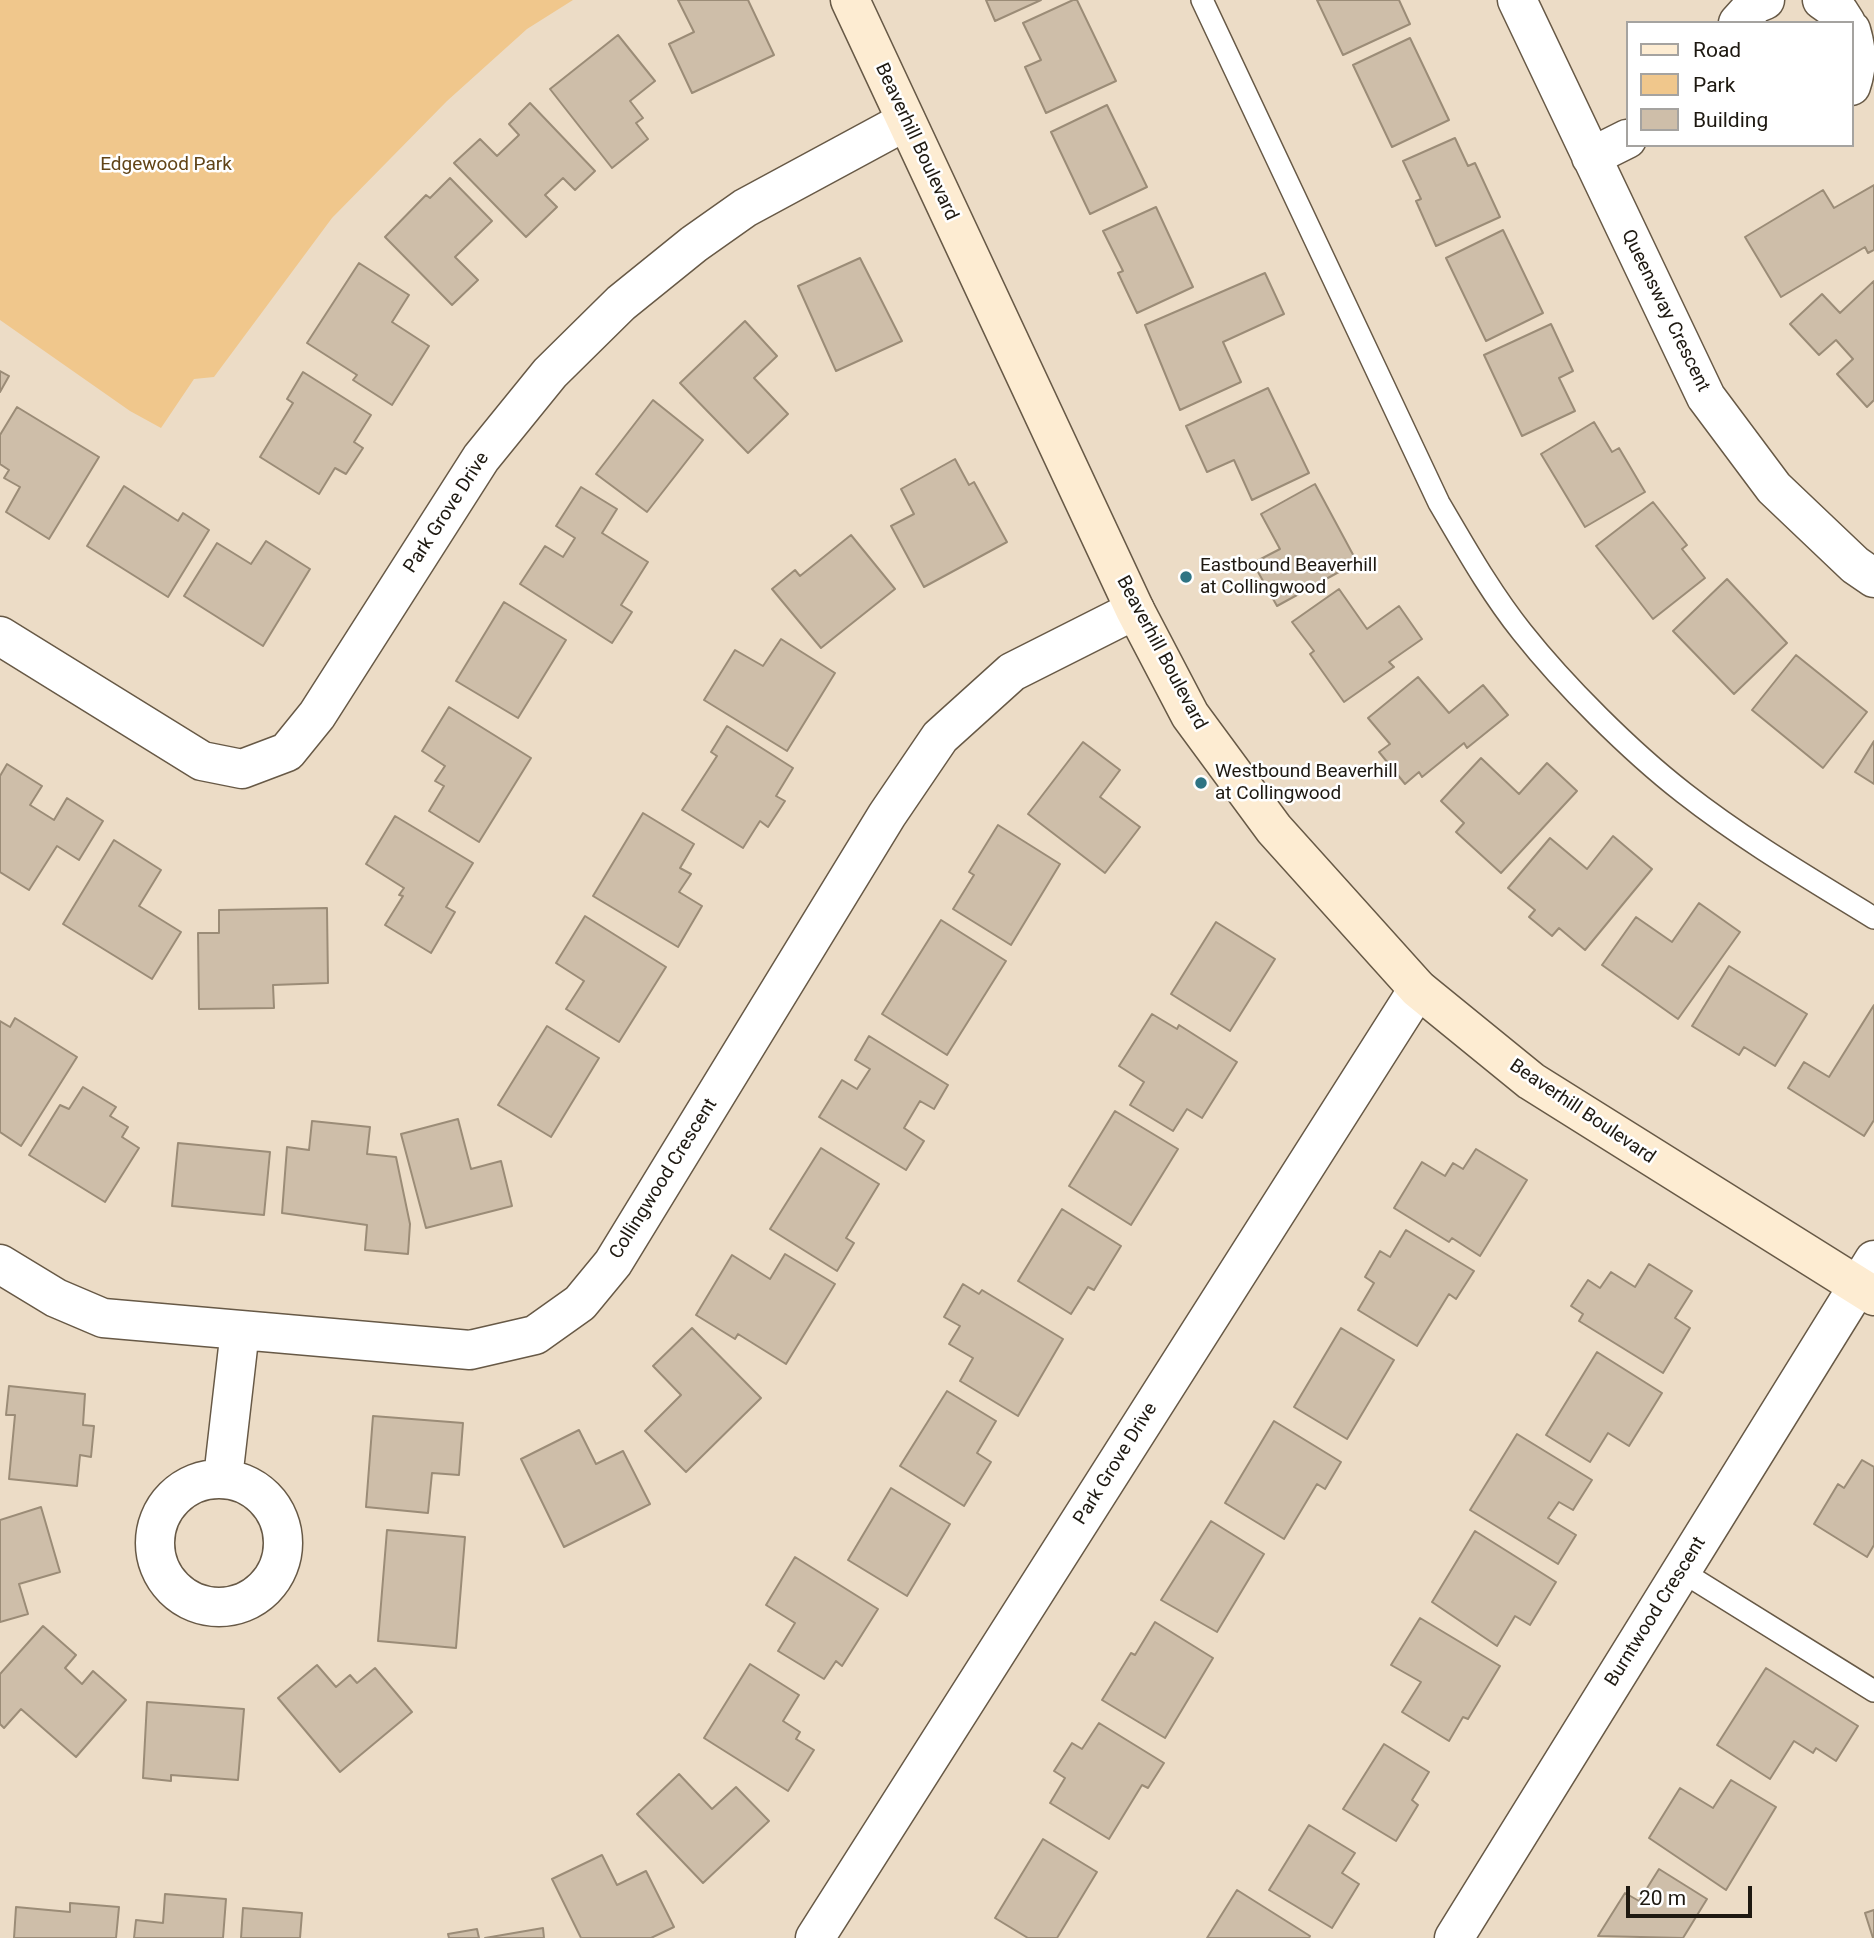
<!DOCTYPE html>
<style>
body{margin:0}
#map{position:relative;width:1874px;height:1938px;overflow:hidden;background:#ecdcc6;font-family:Roboto,sans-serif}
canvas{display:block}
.legend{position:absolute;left:1626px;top:21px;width:228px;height:126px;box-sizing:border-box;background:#fff;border:2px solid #a5a3a0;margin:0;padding:9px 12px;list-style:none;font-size:21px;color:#1e1911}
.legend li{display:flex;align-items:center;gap:14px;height:35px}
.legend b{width:35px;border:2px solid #a5a3a0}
.scale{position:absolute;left:1626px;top:1886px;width:126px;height:32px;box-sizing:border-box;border:4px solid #1e1911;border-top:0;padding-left:9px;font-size:21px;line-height:24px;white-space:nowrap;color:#1e1911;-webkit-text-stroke:5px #fff;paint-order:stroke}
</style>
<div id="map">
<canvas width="1874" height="1938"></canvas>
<ul class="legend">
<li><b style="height:9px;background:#fdecd2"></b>Road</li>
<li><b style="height:19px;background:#f0c78c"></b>Park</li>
<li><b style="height:19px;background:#cebea9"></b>Building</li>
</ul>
<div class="scale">20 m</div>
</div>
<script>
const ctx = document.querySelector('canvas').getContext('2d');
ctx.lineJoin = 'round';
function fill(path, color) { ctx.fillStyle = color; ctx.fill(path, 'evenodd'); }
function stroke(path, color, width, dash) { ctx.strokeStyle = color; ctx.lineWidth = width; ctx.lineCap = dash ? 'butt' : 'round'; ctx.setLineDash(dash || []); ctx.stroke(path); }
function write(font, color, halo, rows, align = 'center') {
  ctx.font = font + ' Roboto,sans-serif'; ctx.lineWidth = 5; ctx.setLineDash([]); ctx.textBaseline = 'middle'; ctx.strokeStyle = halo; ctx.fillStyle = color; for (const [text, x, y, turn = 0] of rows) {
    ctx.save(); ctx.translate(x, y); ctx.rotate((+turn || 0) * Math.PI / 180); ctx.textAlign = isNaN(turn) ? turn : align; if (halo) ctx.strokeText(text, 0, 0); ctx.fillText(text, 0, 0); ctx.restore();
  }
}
fill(new Path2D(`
 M0,0H573L527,29L447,101L332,218L214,377L194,379L161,428L130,411L0,320Z`), '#f0c78c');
const building = new Path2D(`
 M678,0H748L774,55L692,93L669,44L694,32Z
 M986,0H1041L995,21Z
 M1073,0H1077L1116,81L1046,113L1025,67L1041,60L1023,23Z
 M1317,0H1399L1410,24L1343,55Z
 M618,35L655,81L630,101L643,118L636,123L648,139L612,168L550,89Z
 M1410,38L1449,120L1392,147L1353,65Z
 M530,103L595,171L575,190L563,178L545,195L557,207L526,237L454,163L480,139L497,156L519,135L509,124Z
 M1107,105L1147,187L1090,214L1051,132Z
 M1455,138L1468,166L1475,163L1500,217L1436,246L1416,201L1421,199L1403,161Z
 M450,178L492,221L455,257L478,280L452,305L385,237L426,195L430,198Z
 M1874,185V250L1868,253L1865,247L1781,297L1745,237L1823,190L1834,208Z
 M1156,207L1193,287L1137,313L1118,273L1123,271L1103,231Z
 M1503,230L1543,313L1486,341L1446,258Z
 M860,258L902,341L836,371L798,286Z
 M359,263L409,295L392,322L429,346L392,405L353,380L357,375L307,343Z
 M1265,273L1284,314L1223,342L1241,382L1180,410L1145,325Z
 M1874,281V400L1867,407L1837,374L1853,359L1836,340L1819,355L1790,324L1822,294L1840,313Z
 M745,321L777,356L754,378L788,414L748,453L680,383Z
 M1551,324L1573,371L1559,378L1575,411L1522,436L1484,355Z
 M0,371L9,376L0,392Z
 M303,372L371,415L354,442L363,448L346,474L335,468L319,494L260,457L293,403L287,399Z
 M1268,388L1309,473L1252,500L1234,460L1207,472L1186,426Z
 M653,400L703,440L647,512L596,474Z
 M17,407L99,457L49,539L6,512L20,487L4,478L9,470L0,464V435Z
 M1594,422L1612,452L1619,448L1645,492L1585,527L1541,454Z
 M955,459L969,485L974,482L1007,542L924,587L891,526L914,514L901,489Z
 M1315,484L1357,562L1277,606L1253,563L1280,549L1261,514Z
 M124,486L178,521L183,513L209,530L168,597L87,546Z
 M581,487L617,509L602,533L648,562L621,605L632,612L612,643L520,584L545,546L563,557L575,538L556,526Z
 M1653,502L1687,545L1682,549L1705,578L1653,619L1596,546Z
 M851,535L895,589L821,648L772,589L795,570L800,576Z
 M266,541L310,569L263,646L184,596L217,543L251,564Z
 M1727,579L1787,643L1734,694L1673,631Z
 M1339,589L1367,629L1399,606L1422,639L1389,662L1394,667L1344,702L1310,654L1314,651L1292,622Z
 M504,602L566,640L518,718L456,681Z
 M781,639L835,673L787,751L704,700L735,650L763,666Z
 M1796,655L1867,712L1823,768L1752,710Z
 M1418,677L1449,713L1483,685L1508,715L1467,748L1464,743L1422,777L1419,772L1405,784L1379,752L1390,744L1368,718Z
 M449,707L531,758L479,842L429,811L444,786L435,781L445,766L422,751Z
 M727,726L793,768L776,796L785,801L768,827L760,821L743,848L682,810L717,756L711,752Z
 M1874,741V784L1855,772Z
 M1083,742L1120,770L1100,797L1140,827L1105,873L1028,814Z
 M1481,758L1519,794L1547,763L1577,791L1501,873L1456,832L1464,823L1441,801Z
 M7,764L42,786L30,805L54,820L67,798L103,821L79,860L57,846L29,890L0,872V776Z
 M643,813L694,844L680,868L691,874L679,892L702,906L678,947L593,896Z
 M395,816L473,863L446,907L455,912L431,953L385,925L403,896L399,895L404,888L366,864Z
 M998,825L1060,864L1011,945L953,909L974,875L969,872Z
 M1613,836L1652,869L1585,950L1559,928L1552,936L1529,917L1535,910L1508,888L1550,838L1587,869Z
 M114,840L161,870L139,906L181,932L152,979L63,924Z
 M1699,903L1740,932L1678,1019L1602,965L1636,917L1672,942Z
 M327,908L328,983L273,985L274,1008L199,1009L198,933H219V910Z
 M585,916L666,967L619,1042L566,1009L584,981L556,963Z
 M941,920L1006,961L947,1055L882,1014Z
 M1216,922L1275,959L1230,1031L1171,994Z
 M1729,966L1807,1014L1775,1066L1744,1047L1739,1055L1692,1026Z
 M1874,1005V1120L1864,1136L1788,1088L1804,1062L1829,1077Z
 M1152,1014L1177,1029L1179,1025L1237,1062L1202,1118L1187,1109L1173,1131L1130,1105L1144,1082L1119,1066Z
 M15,1018L77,1057L21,1146L0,1132V1021L10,1027Z
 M547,1026L599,1058L551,1137L498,1105Z
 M869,1036L948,1085L934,1109L920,1101L904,1128L924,1141L906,1170L819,1117L842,1080L857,1089L870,1069L855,1060Z
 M83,1087L116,1107L110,1116L128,1127L122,1137L139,1148L105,1202L29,1155L60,1105L69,1109Z
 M1115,1111L1178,1149L1131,1225L1069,1186Z
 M458,1119L471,1169L501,1161L512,1206L426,1228L401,1134Z
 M312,1121L370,1127L367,1154L396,1157L410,1224L408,1254L365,1250L367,1225L282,1213L287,1147L309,1150Z
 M178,1143L270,1152L264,1215L172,1206Z
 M821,1148L879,1184L846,1238L854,1243L837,1271L770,1229Z
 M1476,1149L1527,1180L1480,1256L1452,1238L1449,1242L1394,1208L1422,1162L1445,1176L1453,1163L1463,1169Z
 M1062,1209L1121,1246L1094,1290L1088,1287L1071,1314L1018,1281Z
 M1406,1230L1474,1271L1456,1299L1449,1294L1417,1346L1358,1310L1374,1283L1365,1277L1380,1251L1390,1257Z
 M785,1254L835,1284L786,1364L738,1334L735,1339L696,1315L732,1255L770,1279Z
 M1649,1264L1692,1291L1675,1318L1690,1328L1663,1373L1579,1321L1583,1314L1571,1306L1588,1280L1600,1288L1611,1272L1635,1287Z
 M963,1284L979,1294L982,1290L1063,1339L1018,1416L960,1381L973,1358L949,1344L960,1326L944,1317Z
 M692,1328L761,1398L686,1472L645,1431L681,1395L653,1366Z
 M1341,1328L1394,1360L1347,1439L1294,1407Z
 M1597,1352L1662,1393L1629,1446L1608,1433L1590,1462L1546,1435Z
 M9,1386L85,1394L83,1425L94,1426L91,1457L80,1455L77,1486L9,1479L15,1415H6Z
 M947,1391L996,1421L977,1453L991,1462L964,1506L900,1466Z
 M373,1416L463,1423L459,1475L432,1473L428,1513L366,1507Z
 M1274,1421L1341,1462L1325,1489L1317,1484L1284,1539L1225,1503Z
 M579,1430L596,1464L623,1451L650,1504L564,1547L521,1459Z
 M1517,1434L1592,1480L1573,1510L1559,1502L1548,1518L1576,1535L1558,1564L1470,1510Z
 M1862,1460L1874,1467V1545L1867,1557L1814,1524L1838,1484L1844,1488Z
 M891,1488L950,1524L907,1596L848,1560Z
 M41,1507L60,1572L19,1584L28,1614L0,1622V1520Z
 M1211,1521L1264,1554L1217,1632L1161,1600Z
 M387,1530L465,1537L456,1648L378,1641Z
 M1475,1531L1556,1582L1530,1625L1515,1616L1497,1646L1432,1602Z
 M795,1557L878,1609L842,1666L836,1661L824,1679L778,1651L795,1623L766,1605Z
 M1420,1618L1500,1666L1468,1719L1463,1717L1449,1741L1402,1712L1421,1682L1391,1665Z
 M1155,1622L1213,1658L1165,1738L1102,1700L1131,1653L1135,1655Z
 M43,1626L76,1655L65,1668L82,1684L93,1671L126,1700L76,1757L21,1709L4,1728L0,1724V1674Z
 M750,1664L799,1695L783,1721L800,1732L796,1739L814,1750L788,1791L704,1738Z
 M317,1665L336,1687L350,1675L357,1683L375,1668L412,1712L340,1772L278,1698Z
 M1766,1668L1858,1726L1836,1761L1816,1748L1813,1753L1794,1741L1770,1779L1717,1745Z
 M147,1702L244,1709L238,1780L171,1775V1781L143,1778Z
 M1099,1723L1164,1763L1148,1788L1142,1785L1109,1839L1050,1803L1065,1778L1054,1771L1072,1743L1082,1749Z
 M1384,1744L1429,1772L1412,1800L1418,1805L1396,1841L1343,1809Z
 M679,1774L712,1809L736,1787L769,1821L703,1883L637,1814Z
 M1731,1780L1776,1807L1726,1890L1649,1838L1680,1788L1713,1808Z
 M1309,1825L1355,1853L1342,1873L1359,1884L1332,1928L1269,1890Z
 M1043,1839L1097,1872L1057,1938H1028L995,1918Z
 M602,1855L617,1885L646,1871L674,1927L651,1938H581L552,1879Z
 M1659,1869L1707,1899L1683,1938L1598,1936L1625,1893L1639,1901Z
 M1237,1890L1310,1936L1309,1938H1207Z
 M165,1894L226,1899L223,1938H134L136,1920L163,1923Z
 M70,1903L119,1907L116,1938H14L16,1907L70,1912Z
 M243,1908L302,1913L300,1938H241Z
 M1874,1910V1938H1873L1865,1913Z
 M543,1928L544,1938H485Z
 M477,1929L479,1938H449L448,1934Z`);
fill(building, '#cebea9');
stroke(building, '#9b8c77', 2);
const lane = new Path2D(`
 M1202,0L1439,503C1465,547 1490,592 1522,632C1564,685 1630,751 1684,793C1744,840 1809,878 1874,918
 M1681,1571L1874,1691`);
const street = new Path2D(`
 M1517,0L1706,397L1774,488L1855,565L1874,578
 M1822,0L1839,12L1846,23
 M1738,23L1755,4L1765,0
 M1851,30C1857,50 1858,65 1851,86
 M1591,157L1627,139
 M0,636L202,761L242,769L287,752L317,715L481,458L550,373L621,303L694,244L745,208L906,121
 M0,1264L56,1298L103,1318L470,1350L535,1335L580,1303L613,1263L887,815L940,737L1012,672L1135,610
 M223,1478L240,1330
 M155 1543a64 64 0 1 1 128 0a64 64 0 1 1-128 0Z
 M815,1938L1418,989
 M1454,1938L1874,1260`);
const secondary = new Path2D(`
 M850,0L1135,610L1190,715L1274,829L1418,989L1531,1081L1874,1296`);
stroke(lane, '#675946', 24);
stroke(street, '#675946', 41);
stroke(secondary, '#675946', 41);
stroke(lane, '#fff', 21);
stroke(street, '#fff', 38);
stroke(secondary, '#fdecd2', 38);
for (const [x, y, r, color] of [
 [1186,577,7,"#2f7483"],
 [1201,783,7,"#2f7483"]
]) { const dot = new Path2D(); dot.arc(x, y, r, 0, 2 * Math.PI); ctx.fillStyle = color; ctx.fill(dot); stroke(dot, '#fff', 2.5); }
write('19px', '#1e1911', '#fff', [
 ["Beaverhill Boulevard",916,142,65],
 ["Queensway Crescent",1665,311,64],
 ["Park Grove Drive",447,513,-57],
 ["Beaverhill Boulevard",1161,653,62],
 ["Beaverhill Boulevard",1582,1112,34],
 ["Collingwood Crescent",664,1179,-58],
 ["Park Grove Drive",1116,1464,-58],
 ["Burntwood Crescent",1656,1612,-58]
]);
write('19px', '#614417', '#fff', [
 ["Edgewood Park",166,165]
]);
write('19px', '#1e1911', '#fff', [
 ["Eastbound Beaverhill",1200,566],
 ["at Collingwood",1200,588],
 ["Westbound Beaverhill",1215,772],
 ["at Collingwood",1215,794]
], 'left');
</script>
